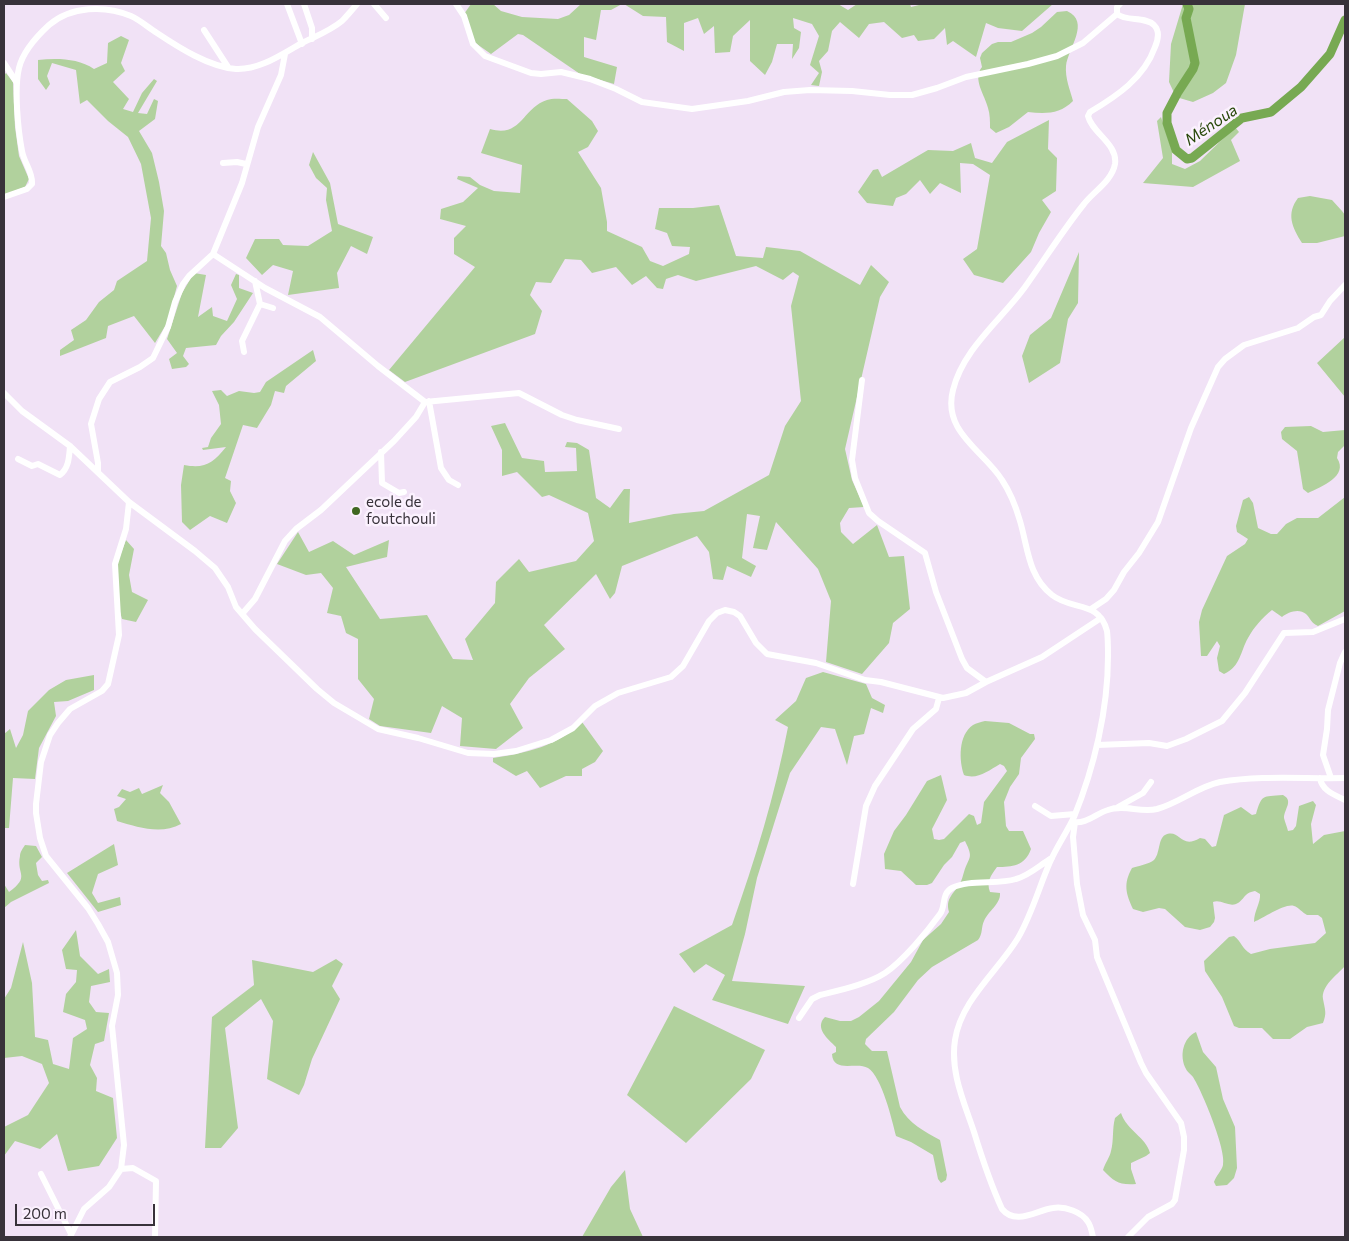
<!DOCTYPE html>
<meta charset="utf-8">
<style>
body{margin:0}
#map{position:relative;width:1349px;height:1241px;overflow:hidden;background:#f1e2f6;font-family:Commissioner,sans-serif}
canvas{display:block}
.frame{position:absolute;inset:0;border:5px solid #38323a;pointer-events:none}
.scale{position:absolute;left:15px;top:1204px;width:140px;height:22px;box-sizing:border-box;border:2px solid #38323a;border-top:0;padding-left:6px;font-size:15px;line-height:18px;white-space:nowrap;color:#38323a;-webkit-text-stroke:4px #fbf1fe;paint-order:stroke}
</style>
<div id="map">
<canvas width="1349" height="1241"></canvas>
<div class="frame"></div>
<div class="scale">200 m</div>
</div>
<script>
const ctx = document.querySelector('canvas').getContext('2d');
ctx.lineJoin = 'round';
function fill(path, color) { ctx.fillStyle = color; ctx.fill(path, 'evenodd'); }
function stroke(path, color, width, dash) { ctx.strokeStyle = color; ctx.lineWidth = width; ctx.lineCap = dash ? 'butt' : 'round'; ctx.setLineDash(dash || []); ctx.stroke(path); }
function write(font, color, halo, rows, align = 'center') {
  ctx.font = font + ' Commissioner,sans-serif'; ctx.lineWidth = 5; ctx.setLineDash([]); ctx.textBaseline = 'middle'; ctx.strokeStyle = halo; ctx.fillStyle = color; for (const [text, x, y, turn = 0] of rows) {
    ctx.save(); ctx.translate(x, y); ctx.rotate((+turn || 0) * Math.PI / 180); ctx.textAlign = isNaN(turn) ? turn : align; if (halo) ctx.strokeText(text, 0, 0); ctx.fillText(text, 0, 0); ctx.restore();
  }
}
fill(new Path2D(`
 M471,4H493L501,11L522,17L558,19L569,15L581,4H622L611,10H601L596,40L584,37V57L617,67L614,84L580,74L523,35L518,34L491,54L474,42L464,14Z
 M624,4H838L848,10L857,4H910L911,7L923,4H1053L1022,31L998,28L986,23L976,57L953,41L947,45L945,28L934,39L918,41L914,35L902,38L884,22L869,24L859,38L840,22L832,31L828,51L819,61L822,72L819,86L811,85L819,73L810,65L819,36L812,24L793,18L794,28L801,32L799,48L792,59L793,44H777L772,62L765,75L750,61V20L733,36L730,52L715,53L714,26L704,34L698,18L684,23V51L667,42L666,17L643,16Z
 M1183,4H1245L1236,55L1226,83L1213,93L1193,102L1176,97L1169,82L1171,44Z
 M1067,11C1091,22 1068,48 1066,66C1065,78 1070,90 1073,101C1060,114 1046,114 1028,112L1009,127L996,133L990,128C990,121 990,114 988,108C985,95 972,79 982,67L980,58L982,53L992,44L998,42H1011L1032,33L1041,27L1057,12Z
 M121,36L129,40L121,63L125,71L113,82L129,99L123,109L133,112L142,93L154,79L157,81L138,113L147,114L154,99L158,101L155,119L139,131L152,153L159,182L164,211L161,246L166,253L170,270L177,286L167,323L155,343L134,316L108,326L106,338L60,356V350L74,340L71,330L86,320L99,302L114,290L117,281L147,261L151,218L141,164L128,137L108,121L87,100L80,104L76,70L52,63L47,76L50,84L46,90L38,79V60C56,58 78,58 94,69L107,63L108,43Z
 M6,73L13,82L15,127L19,156L29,179L25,187L4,195V75Z
 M567,99L592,121L598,131L588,147L578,152L601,188L607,222V231L642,247L650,261L663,266L689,254L690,247L672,246L667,233L655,229L659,208H693L719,205L736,256L763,258L766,247L800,251L860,285L871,265L889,282L880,297L845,449L852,480L864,507L849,508L840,523L841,532L853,544L877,525L889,557L904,556L910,609L893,623L889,643L862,674L826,662L831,601L818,569L776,522L767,550L753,548L760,516L747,514L742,558L756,566L751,577L727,566L723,580L713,579L709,552L697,536L622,566L615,593L610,599L596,574L544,625L565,649L529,678L510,704L523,728L496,749L460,746L462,718L442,706L431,733L380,726L369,719L374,699L358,679V639L346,633L341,616L327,613L333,588L321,573L306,575L277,564L298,532L309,552L333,541L354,555L389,540L387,557L346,567L380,619L427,615L453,659L473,660L465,639L495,603L496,582L519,559L529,572L576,561L594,541L588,513L549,495L542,497L517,472L502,476V450L491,426L505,423L522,458L544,461L545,472L577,471L576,448L565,447L567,442L577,443L589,450L596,498L610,508L624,489H630L629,523L674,514L704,511L769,475L785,426L801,401L791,306L799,276L793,272L783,280L756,266L696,281L678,275L666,279L663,289L657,288L646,276L632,285L616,267L592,273L581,260L565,259L551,283L536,282L530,295L542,311L535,334L405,382L389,370L475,267L454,254V238L466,226L440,219L441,209L463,202L478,188L457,179L458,176L470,177L480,185L494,191L520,193L522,165L481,153L490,129C522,138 522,108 547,100C552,98 561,99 567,99Z
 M1161,117L1172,151V164L1185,169L1200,161L1235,127L1239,132L1231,140L1240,161L1193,187L1143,183L1163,158L1157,121Z
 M1049,120L1048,149L1057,158L1056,191L1042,200L1051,212L1039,233L1031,252L1003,283L974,275L963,259L977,249L990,175L973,164L960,163L961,193L940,183L930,194L920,180L906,194L896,198L893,206L867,203L858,192L873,170L878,169L882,177L928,150L953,151L971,143L975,158L992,163L1007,142Z
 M313,152L330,183L338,224L373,237L367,254L351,246L337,273L339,288L288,295L293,271L273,265L262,275L246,258L255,239H279L283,245L308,246L332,231L326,200L327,188L316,178L309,165Z
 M1310,196L1332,200L1342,211L1345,215V236L1317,243H1302C1292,227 1286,214 1298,198Z
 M1079,252L1078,303L1068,319L1060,363L1029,383L1022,356L1030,335L1051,318Z
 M194,273L206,275L198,317L212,307L213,316L227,321L237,299L231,285L236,274L239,275V288L253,293L234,322L221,336L216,345L186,348L183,356L189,364L186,367L172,369L169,359L177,353L167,339L182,293Z
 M1345,337V397L1317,363Z
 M313,350L316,361L286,386L284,393L275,391L271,405L257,428L243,425L225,478L231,481L230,491L236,503L227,523L210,516L190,530L182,522L181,485L184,465C205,469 213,463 226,447L203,450L202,448L208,447L211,438L221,424L219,405L212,391L221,390L227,396L239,391L254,393L260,392L266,382Z
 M1311,426L1323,432L1345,430V445L1338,452L1337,458C1349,476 1321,487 1308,493L1303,489L1297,451L1282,439L1281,432L1285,427Z
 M1249,497L1253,503L1258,528L1271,534H1277L1286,524L1297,518H1318L1345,497V611L1318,626C1311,623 1311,619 1306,614C1299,608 1288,612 1282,617L1272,610C1262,618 1254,627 1248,638C1240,652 1241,666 1224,674L1219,671L1217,658L1220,646L1217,641L1207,656H1201L1199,622L1202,610L1227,556L1245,544L1248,539L1237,532L1236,526L1243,500Z
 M126,540L134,549L129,575L132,592L148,600L136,622L122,619L118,604V561Z
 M823,672L866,684L872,698L885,705L883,713L871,708L864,734L854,736L847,765L835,729L821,727L790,773L757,878L745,934L732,981L805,986L788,1024L712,1000L725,975L706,964L694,973L679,954L732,925C755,860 775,795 788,727L775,720L796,701L806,678Z
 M94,675V690L68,701L54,702L56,716L39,748L35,779L13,778L9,828H4V734L10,729L16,748L23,735L28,711L49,690L66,680Z
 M985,721L1009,723L1030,734H1034L1035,739L1021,758L1019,774L1010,787L1004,802L1006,826L1009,831H1023L1031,849C1025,866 1012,867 997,867C991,875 986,882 990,892L1000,893C1001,904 988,911 984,921C981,927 983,934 978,940L932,967L918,980L894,1012L866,1039L865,1044L872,1051H887L900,1107C909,1124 924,1131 940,1140L947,1175L946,1180L941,1183L938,1179L933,1155L911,1142L896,1136C892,1120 882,1077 868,1068C857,1061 833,1074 832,1054L836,1052V1047C828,1039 814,1028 825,1017L840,1021H851L859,1017L879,1001L911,962L923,940L941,924L949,912C945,898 954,894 960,883C962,880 963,875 964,872C969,856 974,859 965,841L960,843L952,857L944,865L932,883L927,885H916L901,871L885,869L884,854L894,831L906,815L927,781L941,775L947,800L932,829L934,839L939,840L944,839L969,814L974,816L977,825L981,823L984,802L1007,771L1004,766L1000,764C988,771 977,780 964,775C959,761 958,735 973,725C976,723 981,722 985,721Z
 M582,722L603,751L595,762L582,769V776H566L540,788L527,771L516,776L493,762V758C526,753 558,746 582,722Z
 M163,785L160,793L169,802L181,824C161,835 137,827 117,821L114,809L119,807L126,799L117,796L122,789L130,792L139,788L142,794Z
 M1283,795C1294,801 1284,809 1284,818C1285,822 1287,827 1288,831L1293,830L1296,826L1299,806L1313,801L1316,805L1311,824L1313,844L1324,835L1345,831V966C1337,975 1321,986 1323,999C1325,1010 1327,1013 1323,1023L1307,1027L1290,1039H1273L1262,1028H1239L1234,1026L1222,997L1205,971L1204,961L1229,937L1234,936C1242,942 1241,948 1251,954L1270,949L1315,943L1326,933L1322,918L1318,915H1307C1303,913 1298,907 1294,906C1285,903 1264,918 1254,922C1254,911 1261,902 1260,894L1255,891C1243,893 1245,900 1236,904C1228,907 1221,899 1213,902L1215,918L1214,922L1210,927L1200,930L1185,927L1165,909L1159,908L1143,912L1133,909C1126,894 1123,884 1132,868C1138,866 1149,864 1154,860C1160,854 1158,839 1165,835C1180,828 1180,850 1200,838L1205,839L1212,847L1216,846L1224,815L1241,807L1252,815L1256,814C1262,794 1262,797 1283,795Z
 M114,844L118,865L98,874L92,893L98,903L120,897L121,905L98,912L67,873Z
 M25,845L36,846L42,857L36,863L38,875L42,881L48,880L49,883L11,902L4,908V884L9,892C31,876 16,875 20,856C20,852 23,848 25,845Z
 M76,930L80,956L98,974L109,969L110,982L91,986L89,1002L96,1012L109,1013L104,1041L95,1044L90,1065L97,1078L96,1091L113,1098L117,1138L99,1166L68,1171L57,1134L40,1149L15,1141L4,1156V1127L28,1115L49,1083L42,1064L22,1056L4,1058V999L11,988L23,942L32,983L35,1037L48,1040L53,1064L69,1069L73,1038L87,1029L85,1020L63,1012L66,994L76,982L77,970L66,969L62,950Z
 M336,959L343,964L332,986L340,999L312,1059L304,1085L299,1095L267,1079L273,1021L261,999L225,1028L238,1128L221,1148H205L212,1017L254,985L252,960L313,972Z
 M674,1006L765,1050L751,1079L686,1143L627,1095Z
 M1196,1032L1203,1052L1216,1067L1223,1099L1235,1127L1237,1168L1234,1178L1227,1185L1216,1186L1214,1182C1216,1176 1222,1170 1223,1165C1227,1151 1202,1091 1193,1077C1191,1074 1187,1072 1186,1069C1179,1056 1183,1038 1196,1032Z
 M1121,1113C1127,1131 1146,1137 1150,1153L1146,1156L1131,1163V1169L1136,1184C1118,1185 1115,1182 1103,1170C1105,1163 1110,1157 1111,1151C1114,1140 1112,1129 1115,1118Z
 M625,1170L630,1209L643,1237H582L611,1187Z`), '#b1d19d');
stroke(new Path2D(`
 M1187,4L1189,9L1186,18L1195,63L1193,69L1178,92L1167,113V123L1176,150L1187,159L1192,158L1242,118L1271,112L1301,87L1330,54L1345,20`), '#77a952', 9);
stroke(new Path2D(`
 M287,4L302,44
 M304,4L312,28V39
 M374,4L386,18
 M456,4L464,16L473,44L485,56L531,73L541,74L561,72L590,79L616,89L642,102L692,109L748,101L784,92L810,90L852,91L890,95H912L937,88L966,77L1028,64L1057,56L1083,43L1117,14
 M204,30L228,67
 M4,63L17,83
 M223,163L237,162L246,164
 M4,197L27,189L32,184C33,172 24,163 22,151C18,130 14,89 19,68C23,51 36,37 49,25C71,6 105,5 131,16C140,20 149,28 157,33C178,47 209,67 236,69C260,70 282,54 302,43C316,36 330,31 342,21C347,16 352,10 357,4
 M213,254L265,288L320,317L378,366L425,402L416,417L394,441L321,510L296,529L285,541L255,599L242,614
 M255,281L260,304L273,308
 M244,352L242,341L260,304
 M862,380L852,460L855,478L869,513L878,521L925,553L936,592L962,659L967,668L986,682
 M4,393L22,411L70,446L129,502L195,551L215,568L228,587L236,607L255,629L317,689L334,703L378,729L418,738L468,753L494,754L516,751L551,740L573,728L595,706L618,693L671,677L683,666L709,621L717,613L725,610L734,612L740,616L756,643L767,654L816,663L865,680L881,682L943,698L966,693L986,682L1042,657L1101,618
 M429,401L441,468L449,480L458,485
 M425,402L519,393L562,415L577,420L619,429
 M381,452L382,483L399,493L404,492
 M18,459L32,466L38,464L60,475C69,468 69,457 70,446
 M98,472V463L91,424L99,399L110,382L140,367L153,358L168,327L175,302L183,284L189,276L213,254L242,183L258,127L281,75L285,54
 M1091,609L1106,599L1114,590L1124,572L1139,553L1158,522L1191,428L1218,367L1225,359L1244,345L1298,328L1314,317L1321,315L1330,301L1345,285
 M1097,745L1149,743L1167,746L1186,739L1222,721L1245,693L1284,633L1313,632L1345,619
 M1320,778C1322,791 1335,795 1345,800
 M1331,778L1323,755L1327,729L1328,710L1340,663L1345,652
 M1035,806L1051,816L1075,814
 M1118,807L1143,793L1151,782
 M1073,822C1087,824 1095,814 1108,810C1124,804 1140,813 1157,809C1179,803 1197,787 1220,782C1261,775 1304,779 1345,778
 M1075,822L1073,837L1077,884L1083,915L1095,940L1097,957L1141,1063L1146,1073L1181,1123L1184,1137V1150L1175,1200L1172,1204L1148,1217L1128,1237
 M853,884L866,806L875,786L913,729L936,709L939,698
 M799,1018L812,999L820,995C840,990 868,984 885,973C903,961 927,932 940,914C946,906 941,894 952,888C969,879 998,885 1016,879C1029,876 1041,864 1052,858
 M121,1169L133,1168L156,1181L155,1237
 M41,1174L71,1234
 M70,1237L84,1209L109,1187L121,1169L124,1145L112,1026L118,995L117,973L108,942L98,924L88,908L46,856L40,838L36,813V804L41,762L50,735L58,723L70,709L102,691L108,684L119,635L115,564L126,529L129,502
 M1093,1237C1092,1233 1091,1226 1088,1222C1082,1212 1065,1206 1053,1208C1037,1210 1016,1226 1002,1209C991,1185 982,1158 974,1132C964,1102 950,1072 955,1040C961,1000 998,971 1018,938C1032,914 1039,887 1050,862C1057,846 1067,832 1074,817C1094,768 1108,710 1108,656C1108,648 1108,639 1107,631C1099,600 1072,611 1052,595C1028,576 1028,548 1020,521C1016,507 1010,492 1002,480C984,451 942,432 953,390C963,349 1001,320 1025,287C1045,259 1063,230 1084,204C1093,192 1112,181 1115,164C1118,144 1092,133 1088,116L1090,112C1117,96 1144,78 1155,47C1158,40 1160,31 1154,25C1144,16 1127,22 1117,14V7L1120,4`), '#fff', 6);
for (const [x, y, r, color] of [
 [356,511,5,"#406721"]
]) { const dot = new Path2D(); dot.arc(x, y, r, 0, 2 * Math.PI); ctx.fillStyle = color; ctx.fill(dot); stroke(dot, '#fbf1fe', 2); }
write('15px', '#38323a', '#fbf1fe', [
 ["ecole de",366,502],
 ["foutchouli",366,519]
], 'left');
write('italic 16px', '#28480a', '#fbf1fe', [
 ["Ménoua",1211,125,-34]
]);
</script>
